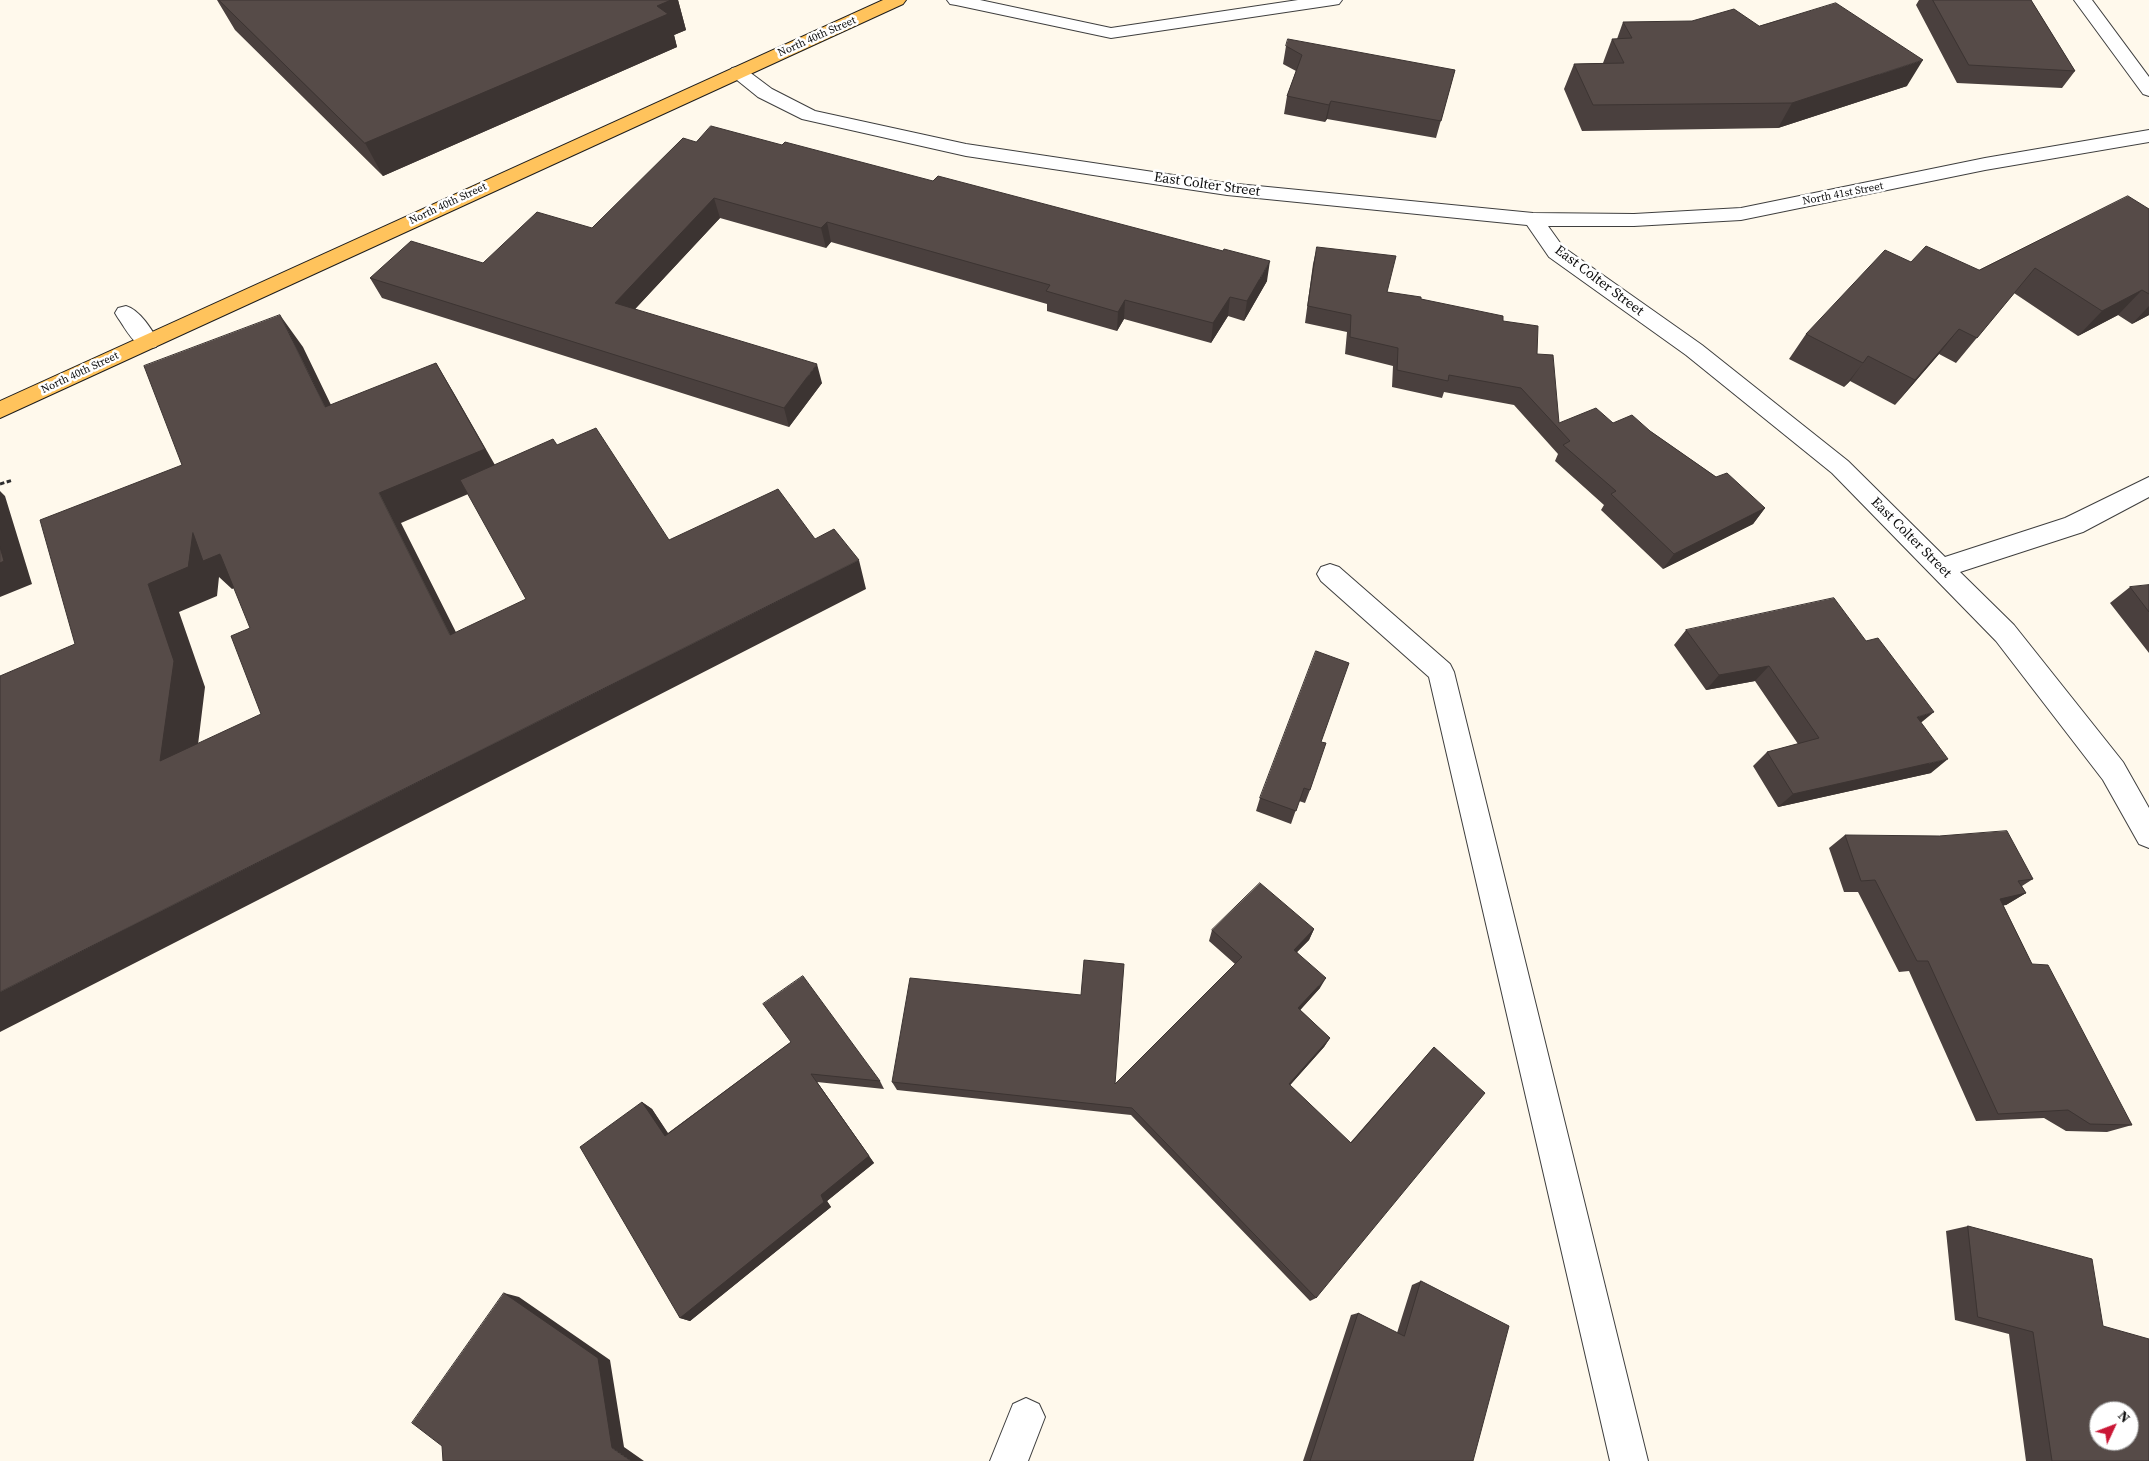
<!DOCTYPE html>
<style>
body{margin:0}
#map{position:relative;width:2149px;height:1461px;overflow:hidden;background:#fff9ec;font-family:"Source Serif 4",serif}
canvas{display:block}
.north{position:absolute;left:2089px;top:1401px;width:50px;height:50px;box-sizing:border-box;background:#fff;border:1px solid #9e9e9e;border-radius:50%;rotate:47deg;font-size:14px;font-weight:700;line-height:20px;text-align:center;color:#0c0c0c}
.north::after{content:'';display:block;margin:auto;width:18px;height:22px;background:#ca1736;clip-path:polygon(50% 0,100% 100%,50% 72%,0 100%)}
</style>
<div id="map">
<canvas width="2149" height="1461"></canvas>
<div class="north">N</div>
</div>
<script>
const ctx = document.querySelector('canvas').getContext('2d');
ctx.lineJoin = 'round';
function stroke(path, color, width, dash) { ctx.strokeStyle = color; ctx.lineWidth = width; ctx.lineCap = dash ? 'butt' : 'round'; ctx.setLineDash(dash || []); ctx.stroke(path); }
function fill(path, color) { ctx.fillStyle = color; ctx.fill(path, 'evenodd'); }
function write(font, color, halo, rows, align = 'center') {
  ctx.font = font + ' "Source Serif 4",serif'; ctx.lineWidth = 5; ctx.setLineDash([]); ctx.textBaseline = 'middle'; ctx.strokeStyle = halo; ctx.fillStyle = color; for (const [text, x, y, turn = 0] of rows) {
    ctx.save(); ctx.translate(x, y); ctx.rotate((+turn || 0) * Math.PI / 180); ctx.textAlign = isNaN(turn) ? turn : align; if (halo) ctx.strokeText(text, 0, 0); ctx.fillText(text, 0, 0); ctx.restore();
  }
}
const minor = new Path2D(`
 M947,0H980L1111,28L1298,0H1342L1339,4L1333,5L1111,38L956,5L950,4Z
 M2074,0H2092L2149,77V96L2143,94Z
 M738,67L744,68L772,89L815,111L966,144L1227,183L1533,213L1634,214L1741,208L1985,158L2149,130V142L1985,170L1741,220L1634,226H1548L1563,247L1702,345L1848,461L1945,557L2065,518L2149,477V497L2083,532L1960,572L2014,625L2123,762L2149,808V848L2139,844L2103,780L1996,641L1832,473L1686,355L1549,257L1527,225L1227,195L966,156L802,119L758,97L732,76L729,72L732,68Z
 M126,306C140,310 152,330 159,342L156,347C137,353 128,332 118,318L115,313L118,308Z
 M1330,564L1339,567L1450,664L1454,672L1648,1461H1610L1429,677L1321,581L1317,574L1321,567Z
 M1026,1398L1039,1404L1045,1417L1028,1461H990L1013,1404Z`);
const major = new Path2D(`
 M883,0H906L903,4L0,418V401Z`);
stroke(minor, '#3f3f3f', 2);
stroke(major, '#1d1d1d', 2);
stroke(new Path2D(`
 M0,484L13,480`), '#2e2e2e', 3, [4.5, 2.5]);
fill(minor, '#fff');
fill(major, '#ffc35c');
fill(new Path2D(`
 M217,0H678L686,30L674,35L677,47L383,176L235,30Z
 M1919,0H2031L2075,71L2062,88L1957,83L1916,5Z
 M1623,22L1759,26L1907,86L1778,128L1582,131L1564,89L1574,64L1603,63L1612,39H1617Z
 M1286,46L1455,70L1436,138L1327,119L1325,122L1284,114L1287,96L1296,71L1283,64Z
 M696,142L1267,281L1244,321L1228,316L1211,343L1124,319L1117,331L1047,311V304L831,242L826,248L720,218L635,309L822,383L789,427L382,298L370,278L483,263L592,228Z
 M2149,209V315L2132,324L2118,315L2078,336L2014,293L1956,363L1939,354L1895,405L1850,381L1844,387L1789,359L1806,334L1911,262L1979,270Z
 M1317,247L1387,292L1421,299L1503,321L1537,354L1559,423H1613L1650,431L1716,477L1765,508L1753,524L1663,569L1601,510L1604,505L1555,461L1558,454L1514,405L1444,392L1442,398L1392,387L1393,366L1345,354L1347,332L1305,323L1313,264Z
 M2149,585V653L2110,603L2130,587Z
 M1686,630L1921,723L1931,773L1778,807L1753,766L1767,752L1798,744L1755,681L1706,690L1674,645Z
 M1321,742L1310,790L1305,803L1299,801L1291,824L1256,811L1260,798Z
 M1845,835L2033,879L2022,886L2026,893L2006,905H2003L2032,964L2132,1125L2107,1132L2066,1131L2044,1118L1976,1121L1909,971L1899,972L1858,892H1844L1829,848Z
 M1314,929L1309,940L1297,952L1320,988L1300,1010L1330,1038L1324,1047L1290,1085L1350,1143L1434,1047L1316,1298L1310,1301L1131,1115L897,1090L892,1082L1115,1084L1235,964L1209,941L1212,930Z
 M791,1042L880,1081L884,1089L817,1082L874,1163L827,1201L831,1207L690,1321L680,1318L642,1102L652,1109L668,1133Z
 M1968,1226L2103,1326L2149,1461H2026L2009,1334L1955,1320L1946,1231Z
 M1421,1281L1473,1461H1303L1351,1315L1358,1313L1397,1333L1412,1285Z`), '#4a403e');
fill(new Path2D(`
 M671,0H678L686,30L674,35L677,47L383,176L365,143L657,6Z
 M1923,60L1907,86L1778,128L1792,103Z
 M1331,101L1327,119L1325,122L1329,105Z
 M714,198L720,218L623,322L615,303Z
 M827,222L831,242L826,248L821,228Z
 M1270,261L1267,281L1244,321L1247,301Z
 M2142,290L2118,315L2078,336L2102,311Z
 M1230,297L1228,316L1211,343L1213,323Z
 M1125,300L1124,319L1117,331L1118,312Z
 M2149,306V315L2132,324Z
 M280,315L303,347L347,438L325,407Z
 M1959,329L1939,354L1895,405L1915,380Z
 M1868,356L1850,381L1844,387L1863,363Z
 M436,363L455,395L503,479L401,523L471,662L450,635L379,493Z
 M817,364L822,383L789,427L784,408Z
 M0,491L5,496L32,584L0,597Z
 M1765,508L1753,524L1663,569L1674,554Z
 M193,533L220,554L248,583L232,589L219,577L217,596L179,612L205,687L193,786L160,761L148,584Z
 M859,560L866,589L0,1032V992Z
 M1769,666L1755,681L1706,690L1719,675Z
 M1934,712L1917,726V717Z
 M1948,759L1931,773L1778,807L1793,794Z
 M2026,893L2006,905L1980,911L2000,899Z
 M1314,929L1309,940L1289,960L1294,950Z
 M1326,978L1320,988L1293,1018L1298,1008Z
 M1330,1038L1324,1047L1284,1092L1289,1084Z
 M817,1082L874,1163L827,1201L831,1207L690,1321L680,1318L821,1195Z
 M642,1102L652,1109L674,1143L665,1136Z
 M504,1293L519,1297L610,1360L624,1447L644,1461H631L612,1448Z`), '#3c3432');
const building = new Path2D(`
 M219,0H671L657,6L668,14L365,143Z
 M1933,0H2031L2075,71L1969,65Z
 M1836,3L1923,60L1792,103L1593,105L1574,64L1624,63L1612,39L1632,38L1623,22L1692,21L1734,9L1759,26Z
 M1288,39L1455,70L1441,121L1331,101L1329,105L1287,96L1302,55L1286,46Z
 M711,126L782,145L785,142L933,181L938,176L1223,251L1224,249L1270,261L1247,301L1230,297L1213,323L1125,300L1118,312L1046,291L1050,285L827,222L821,228L714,198L615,303L817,364L784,408L370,278L411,241L483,263L537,212L592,228L683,138L696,142Z
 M2128,196L2149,209V294L2142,290L2102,311L2035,268L1977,338L1959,329L1915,380L1868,356L1863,363L1806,334L1885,250L1911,262L1926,246L1979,270Z
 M1317,247L1396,256L1387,292L1421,297V299L1503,316V321L1538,326L1537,354L1553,355L1559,423L1596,408L1613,423L1632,415L1650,431L1716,477L1727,473L1765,508L1674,554L1611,494L1616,491L1563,445L1570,441L1521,388L1449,375L1448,381L1397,370L1398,348L1350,337L1351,315L1308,306Z
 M280,315L325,407L436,363L485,449L379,493L450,635L526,599L460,480L553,439L557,445L596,428L669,540L778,489L815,539L834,529L859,560L0,992V676L75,644L40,520L182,465L144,366ZM193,533L203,561L220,554L250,628L231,636L261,714L160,761L174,661L148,584L188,567Z
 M0,547L4,561L0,563Z
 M2149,585V612L2130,587Z
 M1834,598L1866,641L1878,638L1934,712L1917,717L1948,759L1793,794L1767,752L1819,738L1769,666L1719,675L1686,630Z
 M1316,651L1349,663L1321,742L1326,743L1310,790L1304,788L1296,811L1260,798Z
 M2007,831L2033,879L2018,881L2026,893L2000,899L2032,964L2048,965L2132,1125L2090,1124L2068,1110L1998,1114L1928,961H1917L1875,880L1861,881L1845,835L1939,836Z
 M1260,883L1314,929L1294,950L1326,978L1298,1008L1330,1038L1289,1084L1351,1143L1434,1047L1485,1093L1316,1298L1132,1108L892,1082L910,978L1081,995L1084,960L1124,964L1115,1084L1242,957L1212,930Z
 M803,976L880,1081L811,1074L869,1156L821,1195L824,1202L680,1318L580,1147L642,1102L665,1136L791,1042L763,1004Z
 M1968,1226L2092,1259L2103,1326L2149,1339V1461H2052L2033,1332L1978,1317ZM2099,1411H2129V1441H2099Z
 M1421,1281L1509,1326L1473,1461H1310L1358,1313L1404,1336Z
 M504,1293L598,1358L612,1448L631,1461H443L442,1446L412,1423Z`);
fill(building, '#564b48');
stroke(building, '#3c3432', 1);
write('11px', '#0c0c0c', '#fff', [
 ["North 40th Street",817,37,-24],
 ["North 41st Street",1843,194,-11],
 ["North 40th Street",448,204,-25],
 ["North 40th Street",80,373,-25]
]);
write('14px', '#0c0c0c', '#fff', [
 ["East Colter Street",1207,185,8],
 ["East Colter Street",1599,281,37],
 ["East Colter Street",1911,538,45]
]);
</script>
